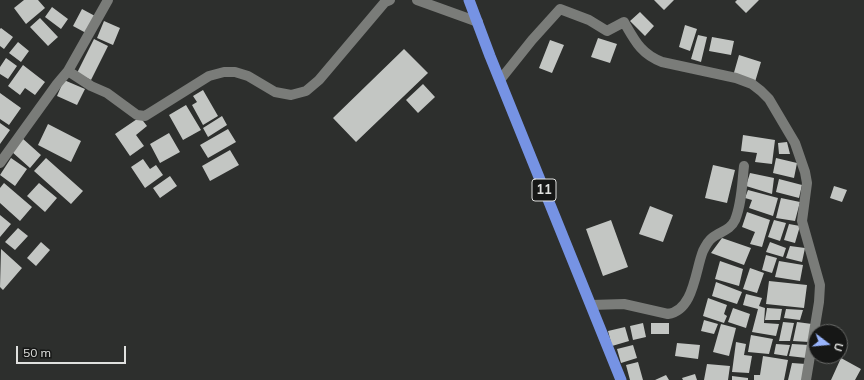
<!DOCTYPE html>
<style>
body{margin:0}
#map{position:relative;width:864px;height:380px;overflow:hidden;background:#2d2f2d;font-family:Mulish,sans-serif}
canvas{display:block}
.north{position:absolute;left:808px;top:324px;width:40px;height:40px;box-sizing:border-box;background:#161716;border:1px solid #676866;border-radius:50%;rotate:106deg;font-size:11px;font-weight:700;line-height:16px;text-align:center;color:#e0e1df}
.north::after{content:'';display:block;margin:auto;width:14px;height:18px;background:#99b5fd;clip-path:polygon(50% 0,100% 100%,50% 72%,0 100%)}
.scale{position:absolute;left:16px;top:346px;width:110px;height:18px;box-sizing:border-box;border:2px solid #e0e1df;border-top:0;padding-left:5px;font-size:12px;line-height:14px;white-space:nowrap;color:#e0e1df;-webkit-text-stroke:3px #161716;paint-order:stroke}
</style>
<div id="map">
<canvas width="864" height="380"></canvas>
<div class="north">U</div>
<div class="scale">50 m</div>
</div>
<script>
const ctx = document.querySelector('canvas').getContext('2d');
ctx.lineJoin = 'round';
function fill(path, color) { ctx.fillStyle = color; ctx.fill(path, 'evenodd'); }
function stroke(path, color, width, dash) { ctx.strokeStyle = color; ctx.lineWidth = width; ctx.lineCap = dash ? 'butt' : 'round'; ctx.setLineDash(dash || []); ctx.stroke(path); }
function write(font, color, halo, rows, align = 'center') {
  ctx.font = font + ' Mulish,sans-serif'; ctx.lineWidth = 4; ctx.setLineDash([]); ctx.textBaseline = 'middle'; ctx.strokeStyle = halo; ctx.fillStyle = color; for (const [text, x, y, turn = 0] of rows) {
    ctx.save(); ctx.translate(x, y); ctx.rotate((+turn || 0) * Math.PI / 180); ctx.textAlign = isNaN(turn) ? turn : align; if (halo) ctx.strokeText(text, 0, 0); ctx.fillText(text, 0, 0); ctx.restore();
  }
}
fill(new Path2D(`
 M24,0H38L45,8L26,24L14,8Z
 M654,0H674L664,10Z
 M737,0H759L746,13L735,2Z
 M52,7L68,19L61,29L45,17Z
 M82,9L95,16L86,33L73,26Z
 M640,12L654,26L645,36L630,21Z
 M40,18L58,37L48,46L30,27Z
 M104,21L120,28L113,45L97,38Z
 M685,25L697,29L690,51L679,47Z
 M1,28L13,37L4,49L0,46V29Z
 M698,35L707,37L701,62L691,59Z
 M712,37L734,41L731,55L709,51Z
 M598,38L617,44L610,63L591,57Z
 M94,39L108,46L91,80L77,73Z
 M550,40L564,45L552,73L539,68Z
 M18,42L29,51L21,62L9,53Z
 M404,49L428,73L356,142L333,118Z
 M739,55L761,62L755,82L733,76Z
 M6,58L17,66L8,79L0,74V67Z
 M23,65L45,82L35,95L25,88L20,95L8,86Z
 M64,80L85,89L77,105L57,96Z
 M423,84L435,97L418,113L406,100Z
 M203,90L218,116L203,125L192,105L197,102L193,96Z
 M0,93L21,108L9,125L0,119Z
 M186,105L201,130L183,140L169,115Z
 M222,116L227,125L208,137L203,128Z
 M140,117L147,126L136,135L144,146L130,156L115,134Z
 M0,123L10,130L0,144Z
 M48,124L81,141L71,162L38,145Z
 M228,129L236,142L208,158L200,145Z
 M169,133L180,152L160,163L150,144Z
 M743,135L775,140L772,164L755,162L757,153L741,151Z
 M22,138L41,155L30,168L11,151Z
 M787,142L790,154H779L778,143Z
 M230,150L239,165L210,181L202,166Z
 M11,158L27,169L15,186L0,175Z
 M46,158L83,191L71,204L34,171Z
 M776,158L797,163L794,178L773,173Z
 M143,159L150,169L156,165L163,175L145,188L131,167Z
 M713,165L735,170L727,203L705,198Z
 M750,173L774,178L772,194L746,186Z
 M170,176L177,186L160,198L153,188Z
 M779,179L802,185L799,198L776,192Z
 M4,183L32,207L20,221L0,203V188Z
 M39,183L57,198L45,212L27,196Z
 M834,186L847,190L842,202L830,198Z
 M748,190L778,198L773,216L749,208L752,200L745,198Z
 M781,198L800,202L795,221L776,218Z
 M650,206L673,215L663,242L639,234Z
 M747,212L770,220L762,247L750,244L755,232L742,227Z
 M0,215L11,224L0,237Z
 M611,220L628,267L603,276L586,229Z
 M774,220L786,223L780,241L768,237Z
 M789,224L800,226L795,243L784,240Z
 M18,228L28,236L15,250L5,242Z
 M722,238L751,248L744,265L711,253Z
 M41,242L50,250L36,266L27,258Z
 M770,242L786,248L783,257L766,252Z
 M790,246L805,248L802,262L786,258Z
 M1,249L22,268L3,290L0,287Z
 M766,255L777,258L772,273L762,270Z
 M720,261L743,269L739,286L715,279Z
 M779,261L803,265L800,281L775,277Z
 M750,268L764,273L757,293L743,289Z
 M769,281L807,285L804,308L766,304Z
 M716,282L742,292L737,304L712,296Z
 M746,294L762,298L759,306L765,308L764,323L779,324L776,336L752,332L758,309L743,305Z
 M708,298L727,305L724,314L727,316L724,323L703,316Z
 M733,308L750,314L746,328L728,322Z
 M767,308L782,309L780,320H765Z
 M786,309L803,310L800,320L784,318Z
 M704,320L718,324L714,334L701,331Z
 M783,322L794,323L790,341H779Z
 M797,322L812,324L809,342L793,341Z
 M643,323L646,337L633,340L630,326Z
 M651,323H669V334H651Z
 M721,324L736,328L729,356L713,352Z
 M625,327L629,341L612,346L608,331Z
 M751,335L773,339L769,354L748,352Z
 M736,342L746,344L744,355L752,356L749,373L732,372Z
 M677,343L700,345L698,359L675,356Z
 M776,344L790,345L787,356L774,354Z
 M792,344L809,345L806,358L789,356Z
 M633,345L637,358L621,363L617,349Z
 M763,356L788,360L784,380H754V375H760Z
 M841,358L861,369L855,380H831Z
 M638,362L643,380H630L626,365Z
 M792,363L806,364L803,380H788Z
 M707,364L730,366L728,380H704Z
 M695,374L697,380H683L682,378Z
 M666,375L669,380H655Z
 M732,376L748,378V380H732Z`), '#c3c6c3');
stroke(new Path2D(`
 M417,0L478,22
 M68,71L91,86L107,93L137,115L145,116L209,76L224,72H235L248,76L275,92L291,95L306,91L319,80L385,2L390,0
 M500,80L532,40L560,9L589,20L607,31L624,22C635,41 641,54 662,62L736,78L752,84L761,91L769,99L795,143L805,172L807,183L802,221L820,285L819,302L806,380
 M0,163L57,84L68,71L108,0
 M591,305L624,304L668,314C694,310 695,271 703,251C705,247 708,241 712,238C720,231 730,231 735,220C742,203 742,183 744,166`), '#7a7c79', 10);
stroke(new Path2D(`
 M469,0L490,56L621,380`), '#7693e4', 11);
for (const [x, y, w] of [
 [544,190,24]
]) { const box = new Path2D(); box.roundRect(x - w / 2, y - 11, w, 22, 3); ctx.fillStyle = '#161716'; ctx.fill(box); stroke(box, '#e0e1df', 1); }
write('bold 13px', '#e0e1df', null, [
 ["11",544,190]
]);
</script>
